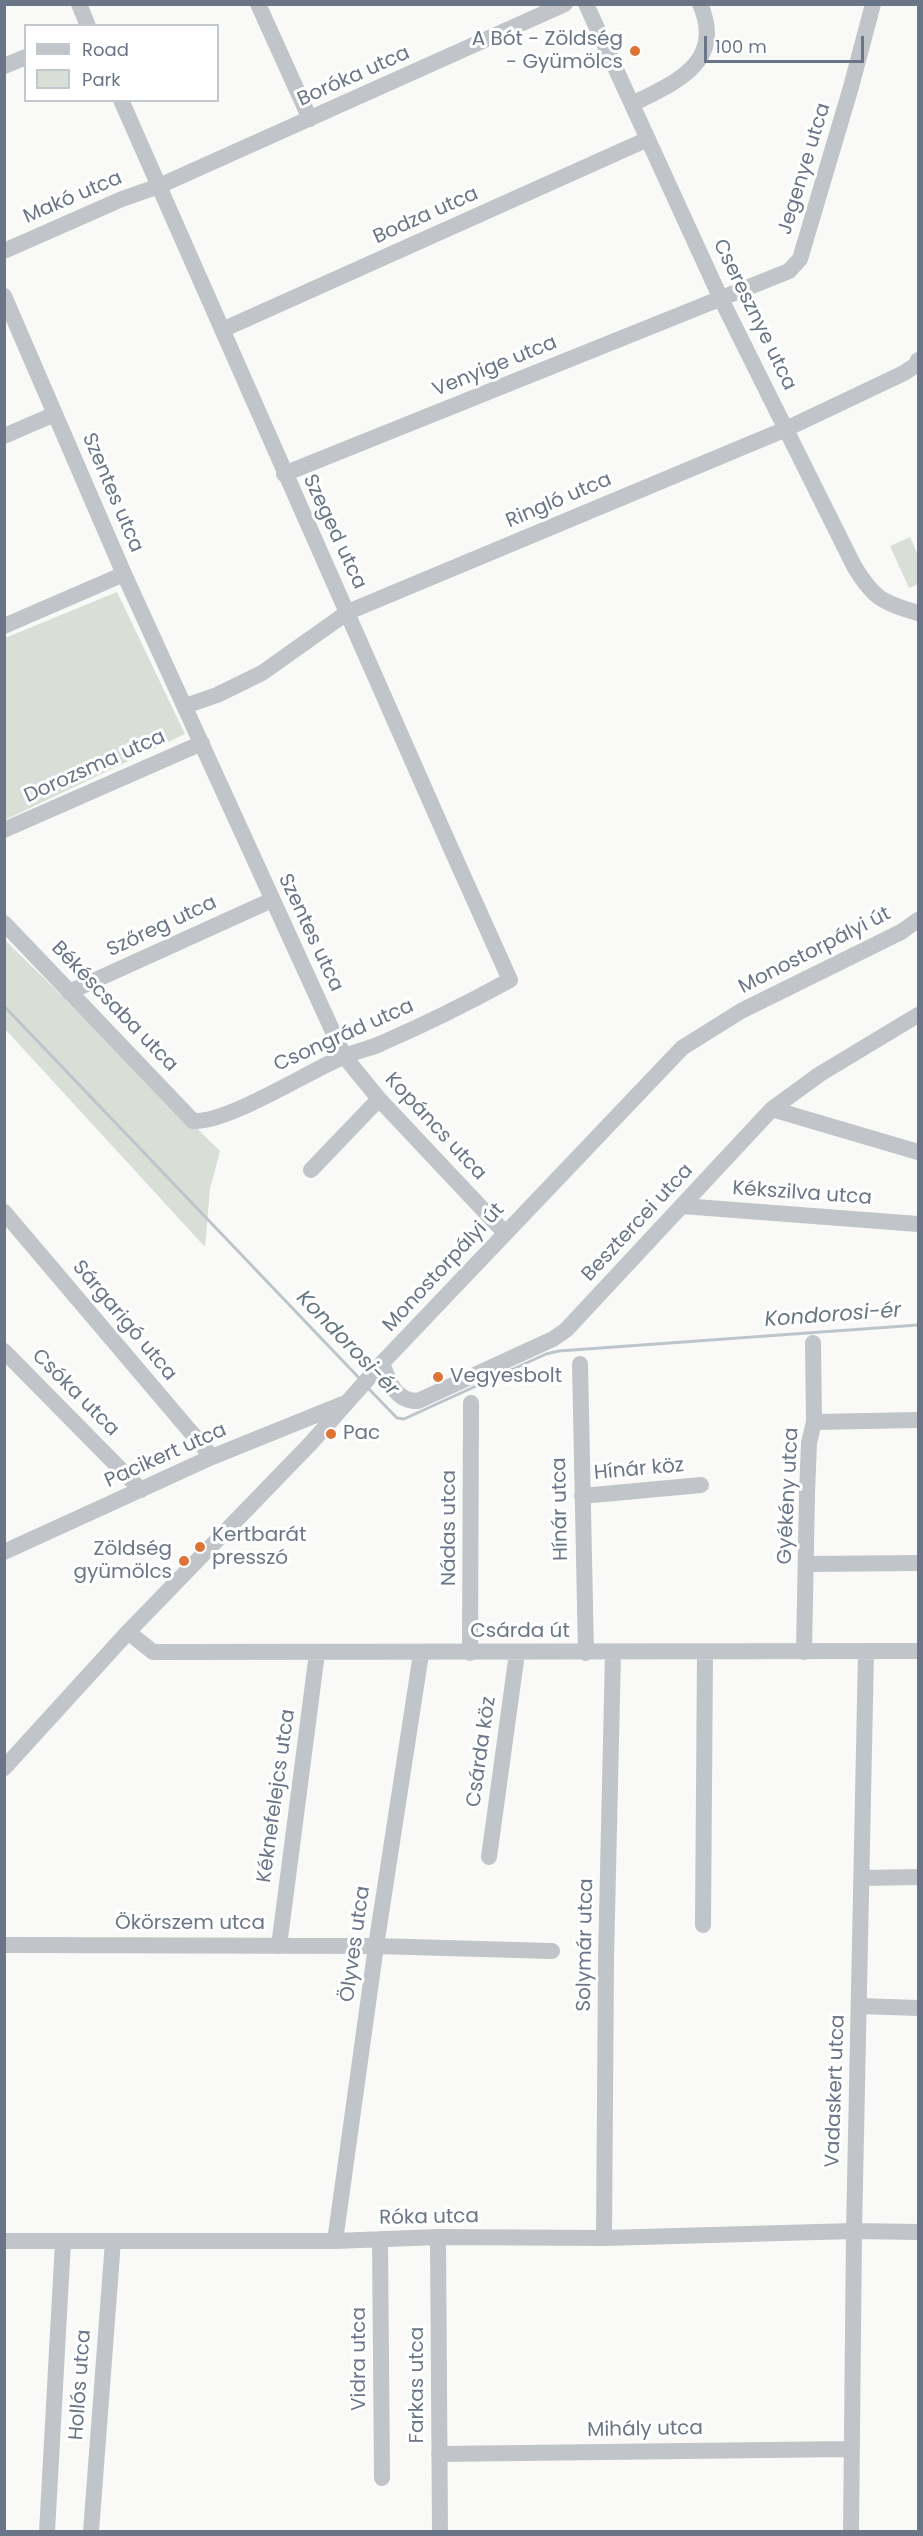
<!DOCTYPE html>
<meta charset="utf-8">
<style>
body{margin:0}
#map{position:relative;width:923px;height:2536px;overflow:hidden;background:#f9faf8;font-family:Poppins,sans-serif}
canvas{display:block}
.frame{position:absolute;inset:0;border:6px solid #6a7687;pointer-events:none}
.legend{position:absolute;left:24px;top:24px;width:195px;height:78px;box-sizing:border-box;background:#fff;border:2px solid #c3c8cf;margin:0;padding:8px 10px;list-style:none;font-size:18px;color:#6a7687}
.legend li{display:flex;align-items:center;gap:12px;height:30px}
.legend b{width:30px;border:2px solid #c3c8cf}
.scale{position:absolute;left:704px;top:36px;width:160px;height:27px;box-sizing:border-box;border:3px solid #6a7687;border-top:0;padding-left:8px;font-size:18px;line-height:21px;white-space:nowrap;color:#6a7687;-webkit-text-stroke:4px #fff;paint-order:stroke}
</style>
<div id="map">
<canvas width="923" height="2536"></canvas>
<div class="frame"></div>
<ul class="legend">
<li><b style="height:8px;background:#c1c4c9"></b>Road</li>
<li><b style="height:16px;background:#d9ded7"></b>Park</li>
</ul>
<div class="scale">100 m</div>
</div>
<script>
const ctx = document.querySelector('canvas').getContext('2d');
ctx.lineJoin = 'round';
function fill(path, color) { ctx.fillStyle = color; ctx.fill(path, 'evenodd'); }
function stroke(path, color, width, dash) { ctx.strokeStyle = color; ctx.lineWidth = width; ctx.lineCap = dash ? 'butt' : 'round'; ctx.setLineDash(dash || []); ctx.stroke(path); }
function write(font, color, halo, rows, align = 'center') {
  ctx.font = font + ' Poppins,sans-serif'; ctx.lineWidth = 6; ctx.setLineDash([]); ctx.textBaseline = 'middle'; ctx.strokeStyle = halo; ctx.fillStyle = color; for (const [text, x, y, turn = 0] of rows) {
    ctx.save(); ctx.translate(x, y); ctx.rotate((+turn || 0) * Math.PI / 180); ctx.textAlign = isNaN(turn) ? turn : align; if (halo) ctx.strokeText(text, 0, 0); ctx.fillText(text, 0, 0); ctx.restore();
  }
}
fill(new Path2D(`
 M910,537L918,555V584L909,588L890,546Z
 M117,592L185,734L5,820V638Z
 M5,940L220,1151L210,1189L205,1247L5,1029Z`), '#d9ded7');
stroke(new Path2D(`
 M4,1006L361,1380
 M367,1387L397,1418L404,1419L546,1354L559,1351L918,1325`), '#bdc5cb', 3);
stroke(new Path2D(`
 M79,4L88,26
 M258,4L310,119
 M586,4L721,299L854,566C874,599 882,602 918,613
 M4,66L26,57
 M632,104C674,83 726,63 700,4
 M4,251L122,199L159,186L565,4
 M4,296L124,574L344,1056L379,1099L505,1233
 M222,330L648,139
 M4,436L55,414
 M284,474L789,271L800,259L851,87L873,4
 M4,626L124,574
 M185,706L217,695L262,673L348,612L786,429L904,373L916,365L918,360
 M4,830L202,743
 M4,923L193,1121C228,1123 307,1072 343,1057C356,1051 370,1049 382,1043C426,1024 468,1003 510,980C378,688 251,394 121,100
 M69,992L272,900
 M772,1109L918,1152
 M311,1170L379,1099
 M682,1206L918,1224
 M4,1212L212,1457
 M4,1351L141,1490
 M382,1363C389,1382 395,1401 418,1401L553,1339L566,1330L772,1109L820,1074L918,1015
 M580,1364L586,1653
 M814,1422L918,1420
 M582,1496L701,1485
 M4,1552L212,1457L343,1404
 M806,1564L918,1563
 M128,1632L153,1652L918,1651
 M804,1652L807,1493L809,1443L814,1422L813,1343
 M470,1653L471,1403
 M4,1768L128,1632L311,1443L382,1363L682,1048L741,1011L901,932L918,920
 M489,1857L517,1653
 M862,1878L918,1877
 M703,1925L705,1652
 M4,1945L376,1946L552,1951
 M279,1946L317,1653
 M860,2006L918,2008
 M438,2237L440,2532
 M604,2238L606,1959L613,1653
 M380,2239L382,2478
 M4,2241H335L438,2237L604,2238L854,2231L918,2232
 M335,2241L376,1946L421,1654
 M439,2454L851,2449
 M47,2532L63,2242
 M91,2532L113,2241
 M851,2532L854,2231L866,1652`), '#c1c4c9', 16);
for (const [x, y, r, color] of [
 [635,51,6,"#dd7335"],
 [438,1377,6,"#dd7335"],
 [331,1434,6,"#dd7335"],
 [200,1547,6,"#dd7335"],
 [184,1561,6,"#dd7335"]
]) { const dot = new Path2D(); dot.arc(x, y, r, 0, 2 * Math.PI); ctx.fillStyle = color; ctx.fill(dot); stroke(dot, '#fff', 2); }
write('20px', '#6a7687', '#fff', [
 ["A Bót - Zöldség",623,40,"right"],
 ["- Gyümölcs",623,63,"right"],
 ["Vegyesbolt",450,1377],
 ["Pac",343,1434],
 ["Kertbarát",212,1536],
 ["presszó",212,1559],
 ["Zöldség",172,1550,"right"],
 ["gyümölcs",172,1573,"right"]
], 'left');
write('20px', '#6a7687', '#fff', [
 ["Boróka utca",354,77,-24],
 ["Jegenye utca",805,169,-73],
 ["Makó utca",73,198,-23],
 ["Bodza utca",426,216,-24],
 ["Cseresznye utca",754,315,64],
 ["Venyige utca",495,367,-22],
 ["Szentes utca",112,493,67],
 ["Ringló utca",559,501,-23],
 ["Szeged utca",334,532,65],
 ["Dorozsma utca",95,767,-24],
 ["Szőreg utca",162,927,-25],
 ["Szentes utca",310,933,65],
 ["Monostorpályi út",815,951,-27],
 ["Békéscsaba utca",114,1007,46],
 ["Csongrád utca",344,1036,-24],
 ["Kopáncs utca",435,1127,47],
 ["Kékszilva utca",802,1194,4],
 ["Besztercei utca",638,1223,-47],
 ["Monostorpályi út",444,1268,-47],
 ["Sárgarigó utca",124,1321,50],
 ["Csóka utca",75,1393,45],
 ["Pacikert utca",166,1456,-24],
 ["Hínár köz",639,1470,-5],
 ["Gyékény utca",789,1496,-87],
 ["Hínár utca",561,1509,-91],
 ["Nádas utca",450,1528,-90],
 ["Csárda út",520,1632],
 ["Csárda köz",482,1752,-82],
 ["Kéknefelejcs utca",277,1796,-82],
 ["Ökörszem utca",190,1924],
 ["Ölyves utca",356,1944,-82],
 ["Solymár utca",586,1945,-89],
 ["Vadaskert utca",836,2091,-88],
 ["Róka utca",429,2218,-1],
 ["Vidra utca",360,2359,-90],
 ["Hollós utca",81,2385,-86],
 ["Farkas utca",418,2385,-90],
 ["Mihály utca",645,2430,-1]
]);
write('italic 21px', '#667782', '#fff', [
 ["Kondorosi-ér",833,1316,-4],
 ["Kondorosi-ér",347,1344,46]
]);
</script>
